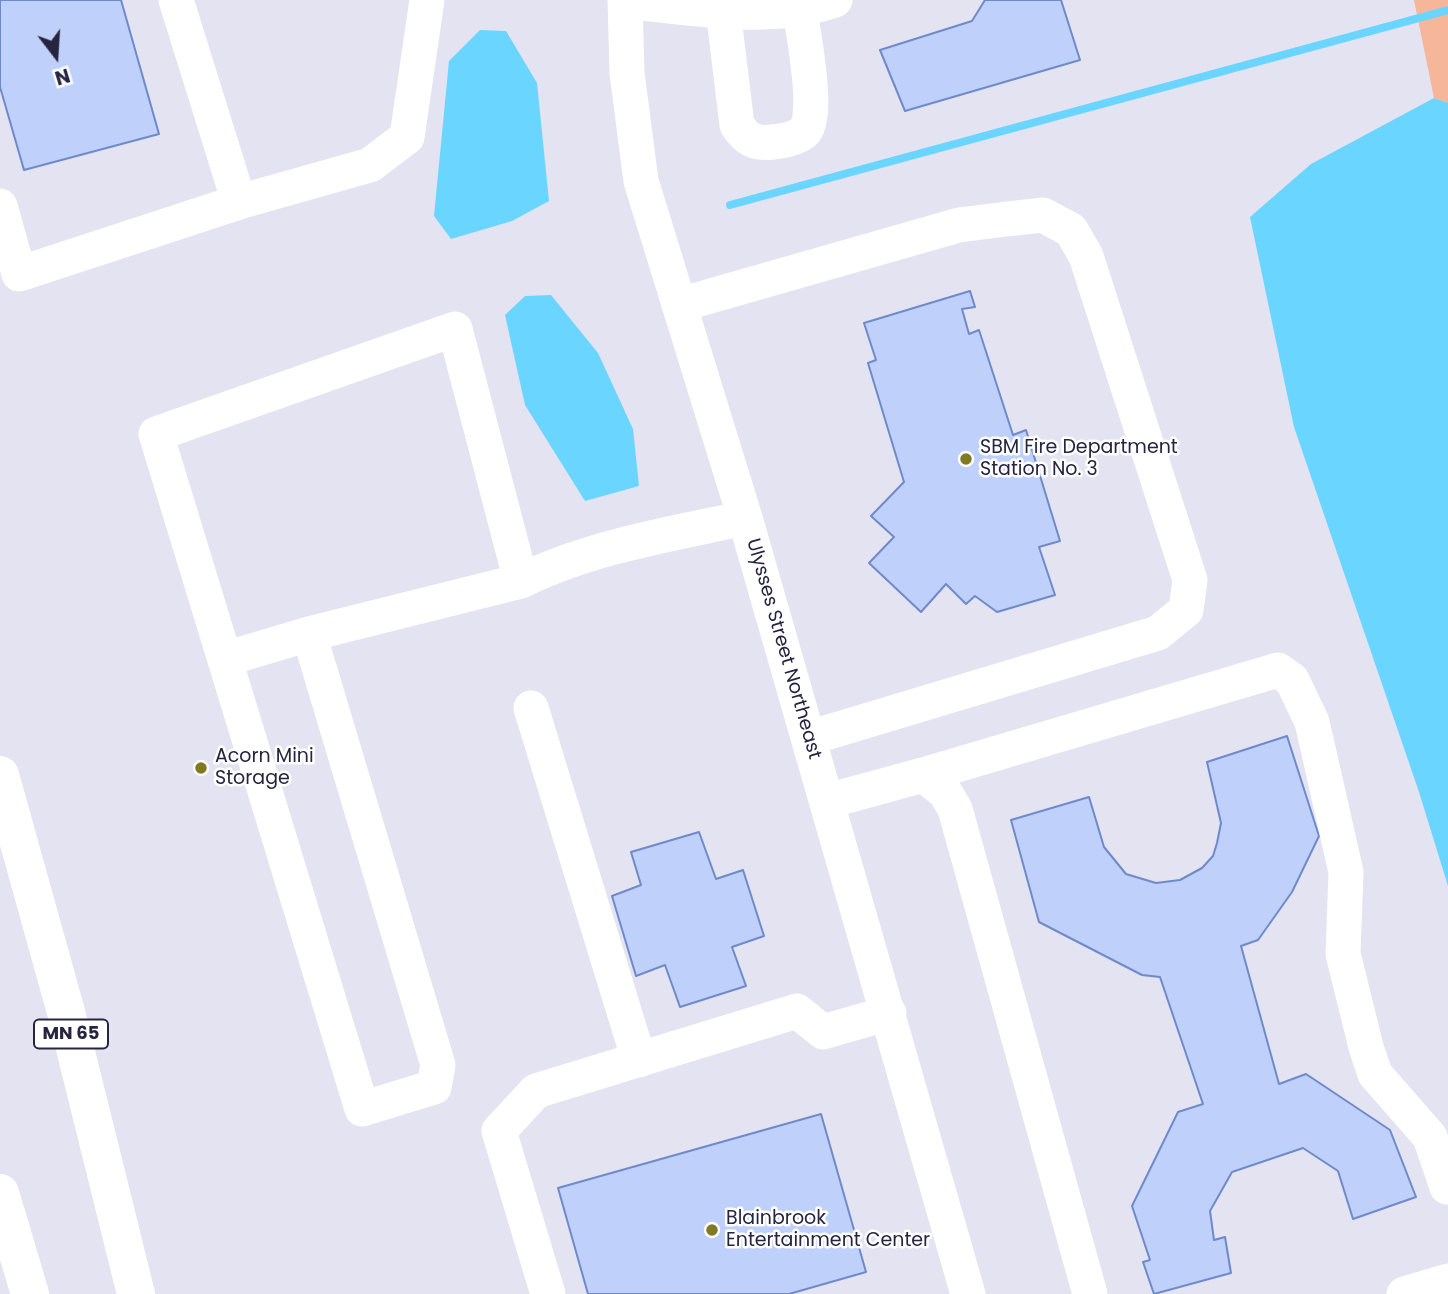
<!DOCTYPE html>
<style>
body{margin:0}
#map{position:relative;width:1448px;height:1294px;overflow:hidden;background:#e3e3f2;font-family:Poppins,sans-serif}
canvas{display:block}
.north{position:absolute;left:21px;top:21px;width:70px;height:70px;-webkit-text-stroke:5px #fff;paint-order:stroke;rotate:163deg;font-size:19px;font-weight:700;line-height:28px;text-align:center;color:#262440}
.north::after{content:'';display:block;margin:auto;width:24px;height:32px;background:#262440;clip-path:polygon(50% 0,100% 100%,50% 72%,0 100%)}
</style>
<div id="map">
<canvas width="1448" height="1294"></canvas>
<div class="north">N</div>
</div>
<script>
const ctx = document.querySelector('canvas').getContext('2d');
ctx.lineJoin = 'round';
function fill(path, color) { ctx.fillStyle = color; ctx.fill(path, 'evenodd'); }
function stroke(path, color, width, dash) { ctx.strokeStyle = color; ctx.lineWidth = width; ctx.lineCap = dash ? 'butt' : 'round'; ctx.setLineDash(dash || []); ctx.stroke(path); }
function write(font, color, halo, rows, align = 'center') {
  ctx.font = font + ' Poppins,sans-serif'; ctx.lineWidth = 5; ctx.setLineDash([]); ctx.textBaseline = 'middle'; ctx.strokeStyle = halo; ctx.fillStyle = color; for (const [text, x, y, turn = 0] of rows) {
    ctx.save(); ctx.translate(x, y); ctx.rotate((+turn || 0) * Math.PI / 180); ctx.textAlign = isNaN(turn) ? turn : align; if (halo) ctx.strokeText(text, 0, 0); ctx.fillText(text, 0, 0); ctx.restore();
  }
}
fill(new Path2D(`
 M1414,0H1448V103L1434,98Z`), '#f5b699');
fill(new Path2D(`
 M480,30L506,31L537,83L549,201L512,221L451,239L434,216L449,61Z
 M1434,98L1448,103V886L1419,792L1294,427L1250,217L1311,164Z
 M551,295L598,353L633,429L639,486L585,501L525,405L505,315L525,296Z`), '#6ad5ff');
stroke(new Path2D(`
 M730,205L1448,10`), '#6ad5ff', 8);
const building = new Path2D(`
 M0,0H121L159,134L24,170L0,87Z
 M985,0H1061L1080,60L905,111L880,50L972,21Z
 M970,291L975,307L962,309L969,334L979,330L1013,435L1026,430L1060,541L1039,547L1055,595L997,612L975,596L966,604L946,584L921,612L869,563L894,537L871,516L904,482L868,363L876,360L864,323Z
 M1287,736L1319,836L1292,892L1258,940L1241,946L1279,1084L1306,1074L1390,1130L1416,1197L1353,1219L1338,1171L1303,1148L1232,1172L1210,1211L1214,1240L1225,1237L1231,1273L1154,1294L1143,1262L1150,1260L1132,1206L1178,1112L1203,1104L1160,977L1142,975L1039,922L1011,820L1089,797L1104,847L1126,874L1156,883L1180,880L1202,868L1213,856L1217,843L1221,823L1207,762Z
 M699,832L716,879L743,870L764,936L732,947L746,986L680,1007L665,965L636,976L612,896L641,885L631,852Z
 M821,1114L866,1272L789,1294H588L558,1188Z`);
fill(building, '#bfd1fa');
stroke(building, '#6f8ac9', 2);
stroke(new Path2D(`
 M176,0L239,202
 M625,0L627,73L641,181L745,518L968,1294
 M625,1C692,8 769,23 835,0
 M723,10L737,125C747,140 755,144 773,142C782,141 796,139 804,132C820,117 803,33 800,9
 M0,206L19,274L239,202L370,165L407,137L427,0
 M679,305L959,225L1007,219L1043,215L1071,230L1086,256L1190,580L1186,610L1158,633L809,738
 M309,634L521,581
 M225,659L309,634L438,1065L434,1087L362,1109L156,434L455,329L521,581C590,547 671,534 745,518
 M531,708L639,1060
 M923,775L1278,670L1292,680L1312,722L1346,872L1343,954L1366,1047L1375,1074L1430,1137L1447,1187
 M828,801L923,775L945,792L955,809L1090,1294
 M548,1294L499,1131L536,1091L797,1011L823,1032L889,1013
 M1404,1294L1448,1281`), '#fff', 35);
stroke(new Path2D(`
 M0,775L66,1012L136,1294
 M0,1193L30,1294`), '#fff', 38);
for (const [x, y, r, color] of [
 [966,459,7,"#807b22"],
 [201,768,7,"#807b22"],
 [712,1230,7,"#807b22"]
]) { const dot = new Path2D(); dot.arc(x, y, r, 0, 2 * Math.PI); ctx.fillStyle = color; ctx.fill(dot); stroke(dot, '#fff', 2.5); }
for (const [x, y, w] of [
 [71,1034,74]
]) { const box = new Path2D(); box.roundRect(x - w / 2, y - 14.5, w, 29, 5); ctx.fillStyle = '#fff'; ctx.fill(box); stroke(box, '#262440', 2); }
write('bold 18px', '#262440', null, [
 ["MN 65",71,1034]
]);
write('19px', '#262440', '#fff', [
 ["SBM Fire Department",980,448],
 ["Station No. 3",980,470],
 ["Acorn Mini",215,757],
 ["Storage",215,779],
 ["Blainbrook",726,1219],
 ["Entertainment Center",726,1241]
], 'left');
write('19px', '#262440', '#fff', [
 ["Ulysses Street Northeast",783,649,74]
]);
</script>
